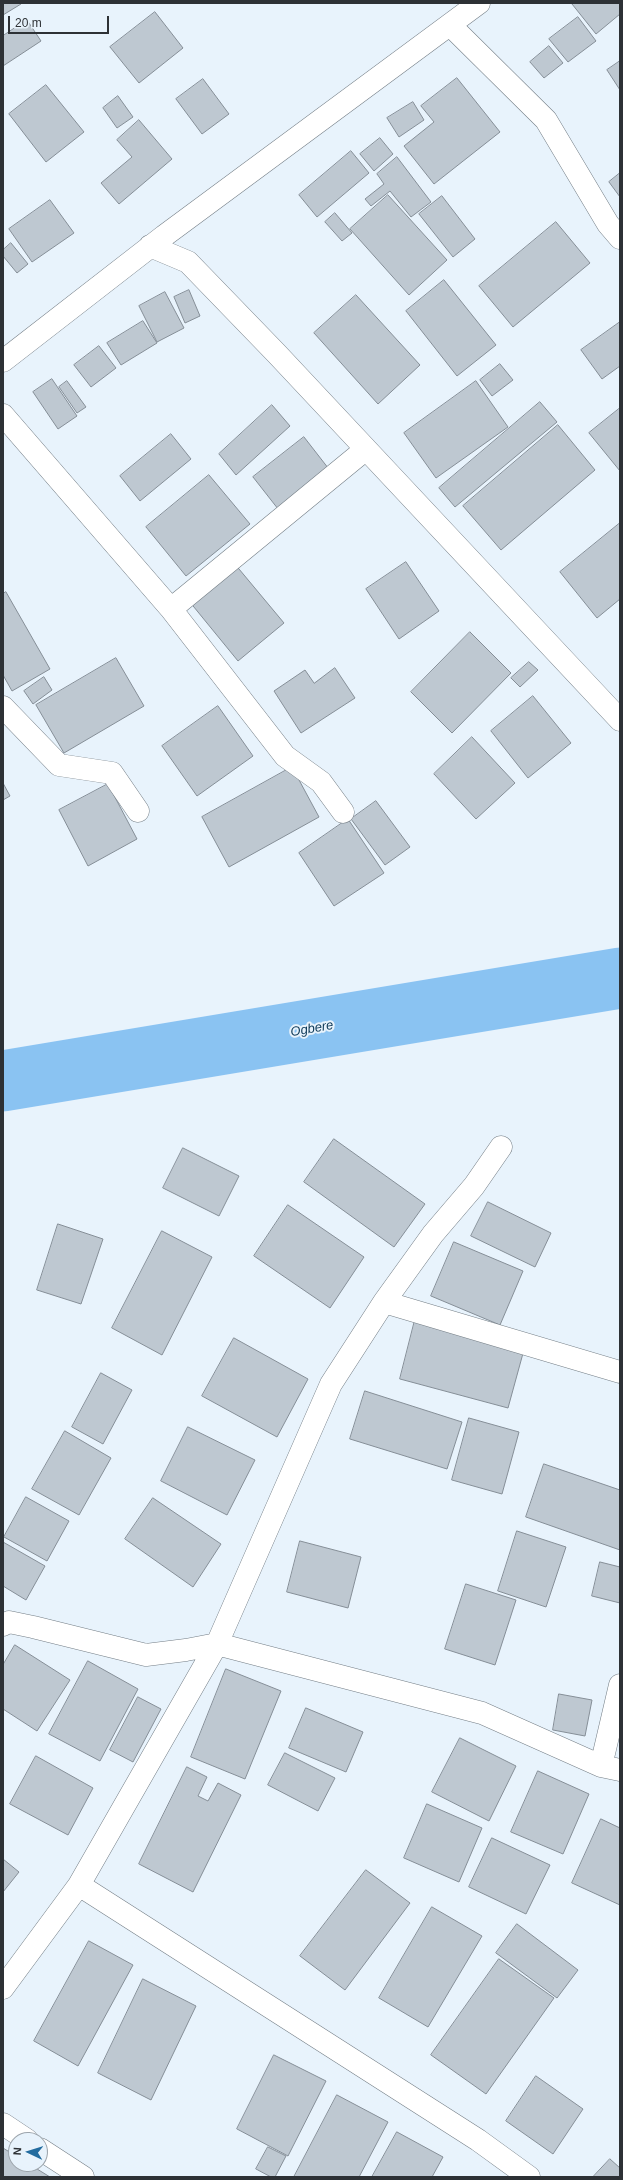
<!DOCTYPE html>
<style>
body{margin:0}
#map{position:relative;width:623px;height:2180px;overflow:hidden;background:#e8f3fc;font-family:Arial,sans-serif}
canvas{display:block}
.frame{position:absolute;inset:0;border:4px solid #2d3135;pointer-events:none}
.north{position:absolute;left:8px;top:2132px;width:40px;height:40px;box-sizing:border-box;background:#e8f3fc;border:1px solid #9da5ac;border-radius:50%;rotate:274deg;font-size:11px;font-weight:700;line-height:16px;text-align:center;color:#2d3135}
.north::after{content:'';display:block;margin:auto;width:14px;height:18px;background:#236c9f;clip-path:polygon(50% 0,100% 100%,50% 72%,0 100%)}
.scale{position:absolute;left:8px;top:16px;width:101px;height:18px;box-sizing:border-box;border:2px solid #2d3135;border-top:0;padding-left:5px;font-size:12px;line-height:14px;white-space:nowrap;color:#2d3135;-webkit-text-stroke:3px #e8f3fc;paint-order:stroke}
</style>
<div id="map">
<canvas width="623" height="2180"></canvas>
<div class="frame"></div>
<div class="north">N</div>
<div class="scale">20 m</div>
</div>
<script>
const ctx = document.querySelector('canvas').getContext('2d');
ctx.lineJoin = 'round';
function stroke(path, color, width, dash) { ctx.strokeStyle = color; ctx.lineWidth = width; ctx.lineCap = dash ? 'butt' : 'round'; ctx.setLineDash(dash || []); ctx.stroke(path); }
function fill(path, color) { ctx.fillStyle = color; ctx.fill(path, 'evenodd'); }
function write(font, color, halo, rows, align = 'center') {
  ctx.font = font + ' Arial,sans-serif'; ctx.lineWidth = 4; ctx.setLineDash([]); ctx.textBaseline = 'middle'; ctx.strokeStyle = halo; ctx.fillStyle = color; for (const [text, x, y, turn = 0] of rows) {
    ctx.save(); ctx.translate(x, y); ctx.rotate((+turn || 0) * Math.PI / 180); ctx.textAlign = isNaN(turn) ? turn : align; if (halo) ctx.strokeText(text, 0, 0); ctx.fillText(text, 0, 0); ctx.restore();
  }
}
stroke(new Path2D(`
 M3,1081L620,978`), '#8ac3f2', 61);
const building = new Path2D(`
 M3,3H20L21,4L3,15Z
 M574,3H620V14L596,34L572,4Z
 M155,12L183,48L139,83L110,47Z
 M578,17L596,41L568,62L549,39Z
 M27,20L41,41L3,66V36Z
 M549,46L563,63L544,78L530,62Z
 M620,61V90L607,70Z
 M457,78L500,132L434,184L404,146L434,122L421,106Z
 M203,79L229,114L202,134L176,99Z
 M46,85L84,132L46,162L9,114Z
 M118,96L133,117L117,128L103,108Z
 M413,102L424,120L399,137L387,118Z
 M139,120L172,159L119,204L101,183L132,157L117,140Z
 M380,138L393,154L374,171L360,154Z
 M351,151L369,173L317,217L299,195Z
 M397,157L431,202L411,217L390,191L371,206L365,199L384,184L377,174Z
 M620,173V197L609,182Z
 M388,195L447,260L409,295L350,229Z
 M442,196L475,239L453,257L419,214Z
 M50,200L74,233L32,262L9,229Z
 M335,213L352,233L342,241L325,222Z
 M556,222L590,263L513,327L479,286Z
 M11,243L28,264L17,273L3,256V250Z
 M444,280L496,345L457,376L406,311Z
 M189,290L200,316L185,323L174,297Z
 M165,292L184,328L157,342L139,306Z
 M356,295L420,365L378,404L314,333Z
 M143,321L157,343L121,365L107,343Z
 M620,322V366L602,379L581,350Z
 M99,346L116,368L91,387L74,365Z
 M500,364L513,380L492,396L480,380Z
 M52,379L77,416L58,429L33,392Z
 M67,381L86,407L77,413L59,387Z
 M476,381L508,427L436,478L404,433Z
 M540,402L557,422L455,507L439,488Z
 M272,405L290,426L236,475L219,454Z
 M620,408V471L589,433Z
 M558,425L595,470L501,550L463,506Z
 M171,434L191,459L140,501L120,476Z
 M304,437L332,473L282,514L253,477Z
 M209,475L250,524L186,576L146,527Z
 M620,523V599L597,618L560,572Z
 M406,562L439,611L399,639L366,589Z
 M234,563L284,623L238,661L189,601Z
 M6,592L50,669L12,691L3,675V594Z
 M470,632L511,673L452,733L411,692Z
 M116,658L144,706L64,753L36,705Z
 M529,662L538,670L520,687L511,678Z
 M335,668L355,698L301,733L274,691L305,670L314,683Z
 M44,677L52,690L33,704L24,691Z
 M533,696L571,743L528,778L491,731Z
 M218,706L253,756L197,796L162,746Z
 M472,737L515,783L476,819L434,774Z
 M292,767L319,817L229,867L202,817Z
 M3,783L10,796L3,800Z
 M108,784L137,839L88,866L59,810Z
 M376,801L410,847L385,865L351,819Z
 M348,819L384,873L334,906L299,853Z
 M334,1139L425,1204L394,1247L304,1182Z
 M183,1148L239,1176L219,1216L163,1188Z
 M488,1202L551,1233L535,1267L471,1236Z
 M288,1205L364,1257L330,1308L254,1256Z
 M58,1224L103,1239L81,1304L37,1290Z
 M162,1231L212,1257L162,1355L112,1328Z
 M454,1242L523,1271L500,1325L431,1296Z
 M416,1316L525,1346L508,1408L400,1379Z
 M234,1338L308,1379L277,1437L202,1396Z
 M101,1373L132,1390L103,1444L72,1427Z
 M365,1391L462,1422L447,1469L350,1439Z
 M469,1418L519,1432L502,1494L452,1480Z
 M188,1427L255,1460L227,1515L161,1481Z
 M65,1431L111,1458L79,1515L32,1489Z
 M544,1464L620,1490V1550L526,1517Z
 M26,1497L69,1521L47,1561L4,1537Z
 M153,1498L221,1544L193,1587L125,1539Z
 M517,1531L566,1547L546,1607L498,1591Z
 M300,1541L361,1557L348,1608L287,1592Z
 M3,1542L45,1566L26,1600L3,1586Z
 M600,1562L620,1567V1603L592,1596Z
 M466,1584L516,1600L495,1665L445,1649Z
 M15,1645L70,1680L37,1731L3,1709V1665Z
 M88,1661L138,1689L100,1761L49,1734Z
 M226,1669L281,1691L245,1779L191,1757Z
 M559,1694L592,1700L585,1736L553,1730Z
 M138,1697L161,1709L133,1762L110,1750Z
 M306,1708L363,1732L346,1772L289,1748Z
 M460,1738L516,1766L489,1821L432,1792Z
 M285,1753L335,1778L318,1811L268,1785Z
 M36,1756L93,1788L68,1835L10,1804Z
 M187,1767L207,1777L198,1796L208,1801L218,1783L241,1795L193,1892L139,1864Z
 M538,1771L589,1794L563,1854L511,1832Z
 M427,1804L482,1828L459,1882L404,1858Z
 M601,1819L620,1828V1905L572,1883Z
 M492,1838L550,1865L526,1914L469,1887Z
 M3,1859L19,1872L3,1892Z
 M366,1870L410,1903L345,1990L300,1956Z
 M432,1907L482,1936L428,2027L379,1998Z
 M517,1924L578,1970L557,1998L496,1953Z
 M89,1941L133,1965L78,2066L34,2041Z
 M499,1959L554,1998L486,2094L431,2055Z
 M143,1979L196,2006L151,2100L98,2073Z
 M274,2055L326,2081L288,2156L237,2129Z
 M536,2076L583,2109L553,2154L506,2121Z
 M337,2095L388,2122L359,2177H294Z
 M397,2132L443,2157L432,2177H372Z
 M268,2147L286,2156L275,2177H271L256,2169Z
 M3,2148L16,2156V2164H29L50,2177H3Z
 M610,2159L620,2168V2177H593Z`);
fill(building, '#bec8d1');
stroke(building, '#858e97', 1);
const minor = new Path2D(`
 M450,25L546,120L608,224L620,238
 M150,246L188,262L277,354L620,720
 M3,361L164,236L479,3
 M3,415L171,609L285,756L321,782L343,812
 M171,609L366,449
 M3,707L59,765L112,773L138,811
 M384,1302L620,1372
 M3,1625L9,1622L33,1627L146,1655L186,1650L217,1644L482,1713L601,1766L620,1770
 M601,1766L620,1685
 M79,1885L478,2140L529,2177
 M3,1988L79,1885L217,1644L331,1384L384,1302L433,1234L474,1186L501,1147
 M3,2124L27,2140
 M40,2149L83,2177`);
stroke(minor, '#747e86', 23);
stroke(minor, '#fff', 22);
write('italic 13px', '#0b3756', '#e8f3fc', [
 ["Ogbere",312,1029,-10]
]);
</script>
